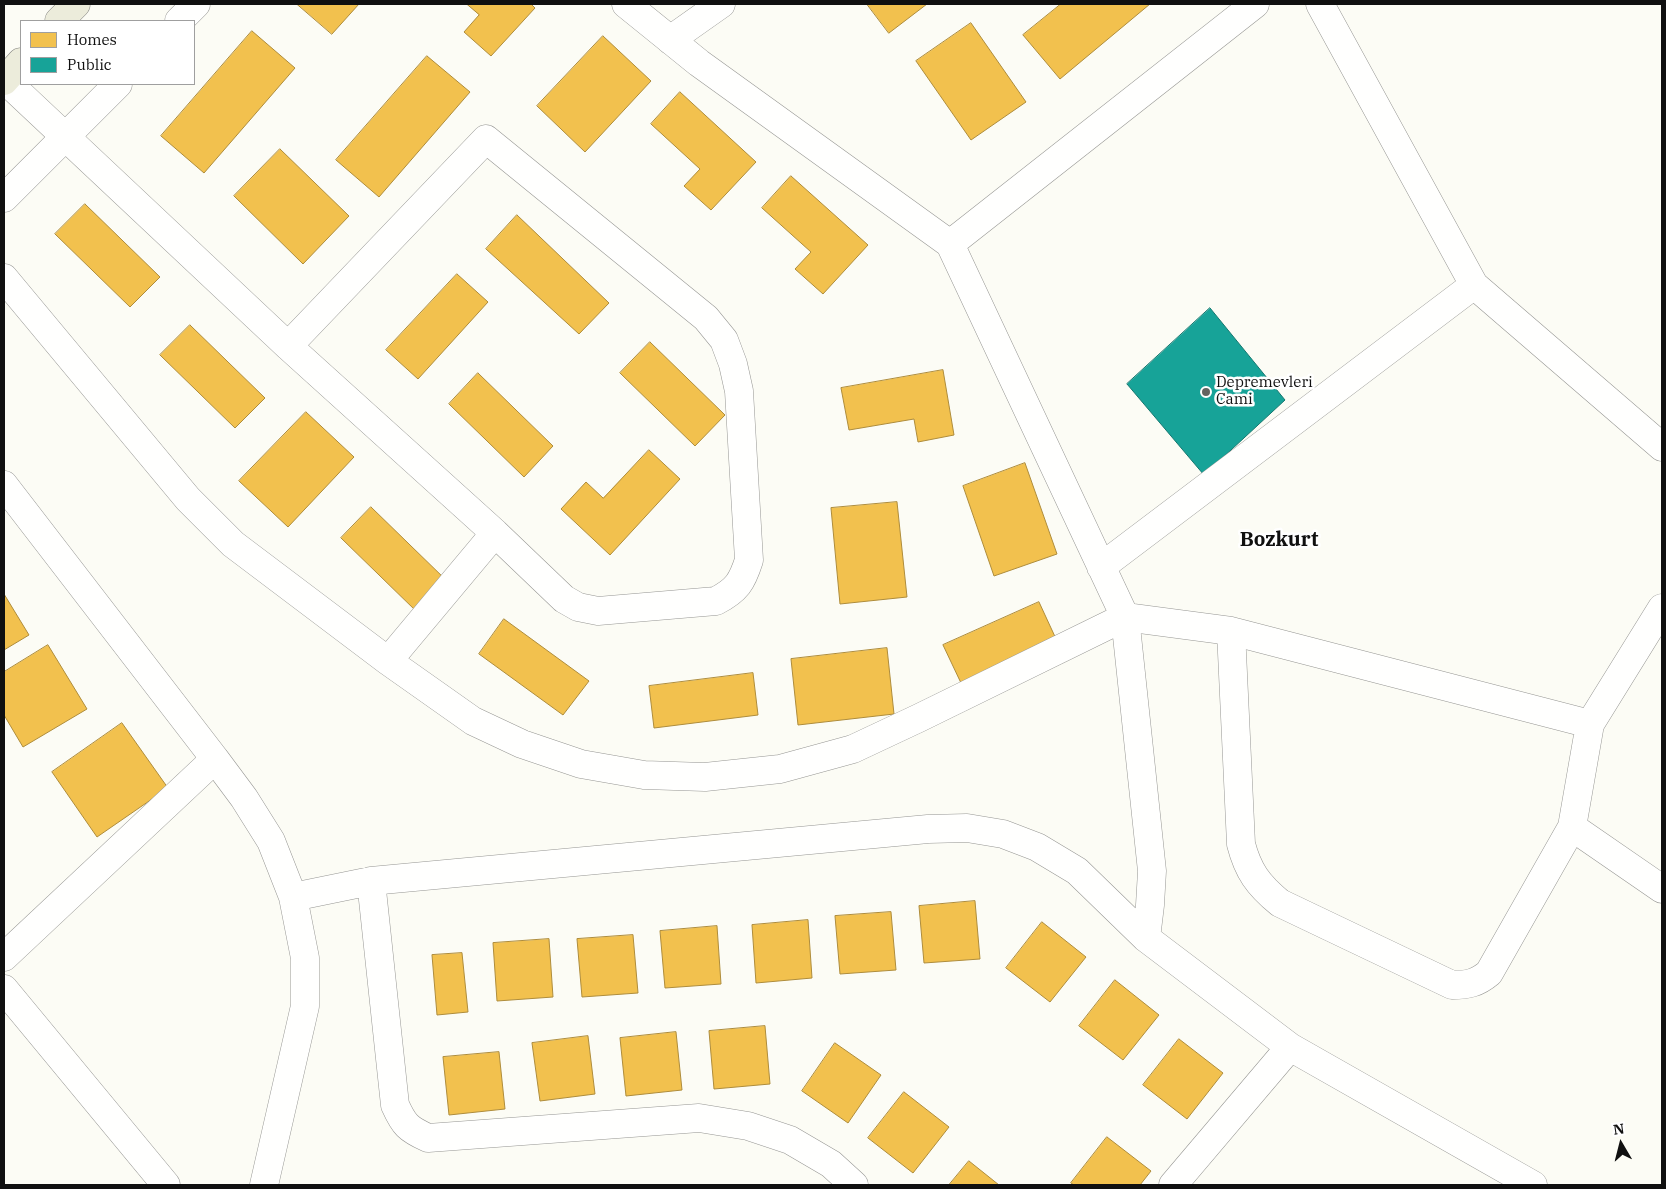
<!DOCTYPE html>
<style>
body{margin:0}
#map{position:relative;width:1666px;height:1189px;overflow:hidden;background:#fcfcf5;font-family:"IBM Plex Serif",serif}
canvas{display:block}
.frame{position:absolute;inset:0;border:5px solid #101010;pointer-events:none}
.legend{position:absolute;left:20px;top:20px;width:175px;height:65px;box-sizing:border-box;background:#fff;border:1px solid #9f9f9f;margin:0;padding:6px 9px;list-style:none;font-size:15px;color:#101010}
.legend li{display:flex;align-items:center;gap:10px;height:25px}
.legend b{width:25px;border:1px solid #9f9f9f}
.north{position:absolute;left:1596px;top:1119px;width:50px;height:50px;-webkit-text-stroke:4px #fff;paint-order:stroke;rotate:352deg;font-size:14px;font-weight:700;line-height:20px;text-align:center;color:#101010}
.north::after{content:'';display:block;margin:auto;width:18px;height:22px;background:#101010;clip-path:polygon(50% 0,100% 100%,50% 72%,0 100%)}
</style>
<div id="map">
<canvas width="1666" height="1189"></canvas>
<div class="frame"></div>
<ul class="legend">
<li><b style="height:14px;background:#f2c14e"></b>Homes</li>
<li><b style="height:14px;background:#17a398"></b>Public</li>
</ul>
<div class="north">N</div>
</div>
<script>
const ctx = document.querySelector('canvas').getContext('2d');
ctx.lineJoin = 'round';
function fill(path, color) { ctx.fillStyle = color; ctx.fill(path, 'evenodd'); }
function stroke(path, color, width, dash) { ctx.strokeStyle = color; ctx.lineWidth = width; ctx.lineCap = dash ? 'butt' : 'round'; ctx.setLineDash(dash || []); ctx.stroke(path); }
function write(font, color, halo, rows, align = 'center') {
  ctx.font = font + ' "IBM Plex Serif",serif'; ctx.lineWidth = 5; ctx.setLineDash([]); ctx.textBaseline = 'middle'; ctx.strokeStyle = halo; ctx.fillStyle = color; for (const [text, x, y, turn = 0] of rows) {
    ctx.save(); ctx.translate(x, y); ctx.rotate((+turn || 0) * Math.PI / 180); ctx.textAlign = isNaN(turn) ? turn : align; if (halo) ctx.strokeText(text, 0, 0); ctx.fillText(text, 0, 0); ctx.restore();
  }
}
const homes = new Path2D(`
 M297,4H359L332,34Z
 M467,4H531L535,8L491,56L464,32L479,15Z
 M867,4H927L889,33Z
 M1061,4H1150L1060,79L1023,35Z
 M971,23L1026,102L971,140L916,61Z
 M252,31L295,68L204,173L161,136Z
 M603,36L651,81L585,152L537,106Z
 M427,56L470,92L379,197L336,160Z
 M680,92L756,162L711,210L684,186L700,169L651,124Z
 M280,149L349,216L303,264L234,196Z
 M791,176L868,245L823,294L795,269L811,252L762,208Z
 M85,204L160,277L130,307L55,234Z
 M517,215L609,303L579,334L486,249Z
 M457,274L488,302L418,379L386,350Z
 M190,325L265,398L235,428L160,355Z
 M650,342L725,415L695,446L620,373Z
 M943,370L954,435L918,442L914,419L849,430L841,388Z
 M478,373L553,446L524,477L449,404Z
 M306,412L354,457L288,527L239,481Z
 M649,450L680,479L610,555L561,509L586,482L603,498Z
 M1025,463L1057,554L994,576L963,486Z
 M897,502L907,597L840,604L831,508Z
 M371,507L446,580L416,611L341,538Z
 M4,594L29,635L4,650Z
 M1039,602L1057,641L961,683L943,645Z
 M504,619L589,681L563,715L479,654Z
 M48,645L87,709L23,747L4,715V672Z
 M887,648L894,714L798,725L791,659Z
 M753,673L758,715L654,728L649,686Z
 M122,723L168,788L97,837L52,772Z
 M975,901L980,959L924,963L919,906Z
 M891,912L896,970L840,974L835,916Z
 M808,920L812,978L756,983L752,925Z
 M1042,922L1086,957L1050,1002L1006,968Z
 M717,926L721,984L665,988L660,931Z
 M633,935L638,993L582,997L577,939Z
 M549,939L553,997L497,1001L493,943Z
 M462,953L468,1012L437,1015L432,955Z
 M1115,980L1159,1015L1123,1060L1079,1026Z
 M765,1026L770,1084L714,1089L709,1031Z
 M676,1032L682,1090L626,1096L620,1038Z
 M588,1036L595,1094L540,1101L532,1043Z
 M1179,1039L1223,1073L1187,1119L1143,1085Z
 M835,1043L881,1075L848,1123L802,1091Z
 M499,1052L505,1109L449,1115L443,1057Z
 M904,1092L949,1127L913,1173L868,1138Z
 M1107,1137L1151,1171L1140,1185H1074L1071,1183Z
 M969,1161L999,1185H949Z`);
fill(homes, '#f2c14e');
stroke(homes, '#ae8c3b', 1);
const public = new Path2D(`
 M1210,308L1285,400L1204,475L1127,384Z`);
fill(public, '#17a398');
stroke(public, '#15776f', 1);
const minor = new Path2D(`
 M1320,4L1474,285
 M179,21L196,4
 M670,40L721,4
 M5,80L288,346L495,533L564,599L578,607L598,611L716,601C737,590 742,582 749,560L739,391L733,364L724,340L706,318L486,139L288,346
 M4,198L118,84
 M950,244L1255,4
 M4,278L188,499L233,544L388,661L473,721L522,744L581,764L644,775L705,777L780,769L853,749L919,718L1125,617L950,244L699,63L626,4
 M4,485L215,759L4,957
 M1101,567L1474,285L1662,447
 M388,661L495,533
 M1590,724L1662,608
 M215,759L244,798L271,841L293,897L305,958V1006L264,1185
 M1572,827L1662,889
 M371,881L928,829L967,828L1003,834L1037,847L1077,871L1146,938L1290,1047L1533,1185
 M293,897L371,881L395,1105C404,1125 408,1129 428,1138L699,1118L748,1126L790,1140L831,1164L854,1185
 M1146,938L1150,905L1152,871L1125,617L1231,631L1590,724L1572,827L1489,973C1477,983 1468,985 1452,985L1280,903C1258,885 1248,871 1241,844L1231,631
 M4,989L166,1185
 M1173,1185L1290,1047`);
const major = new Path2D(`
 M59,21L76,4
 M4,81L21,62`);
stroke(minor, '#969693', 29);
stroke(major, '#848480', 29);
stroke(minor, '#fffffe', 28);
stroke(major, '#ececdb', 28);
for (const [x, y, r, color] of [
 [1206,392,5,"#636360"]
]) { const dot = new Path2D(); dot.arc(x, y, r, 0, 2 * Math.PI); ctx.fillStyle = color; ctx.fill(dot); stroke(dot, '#fff', 2); }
write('15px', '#101010', '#fff', [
 ["Depremevleri",1216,383],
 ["Cami",1216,400]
], 'left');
write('bold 20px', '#101010', '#fff', [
 ["Bozkurt",1279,540]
]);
</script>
